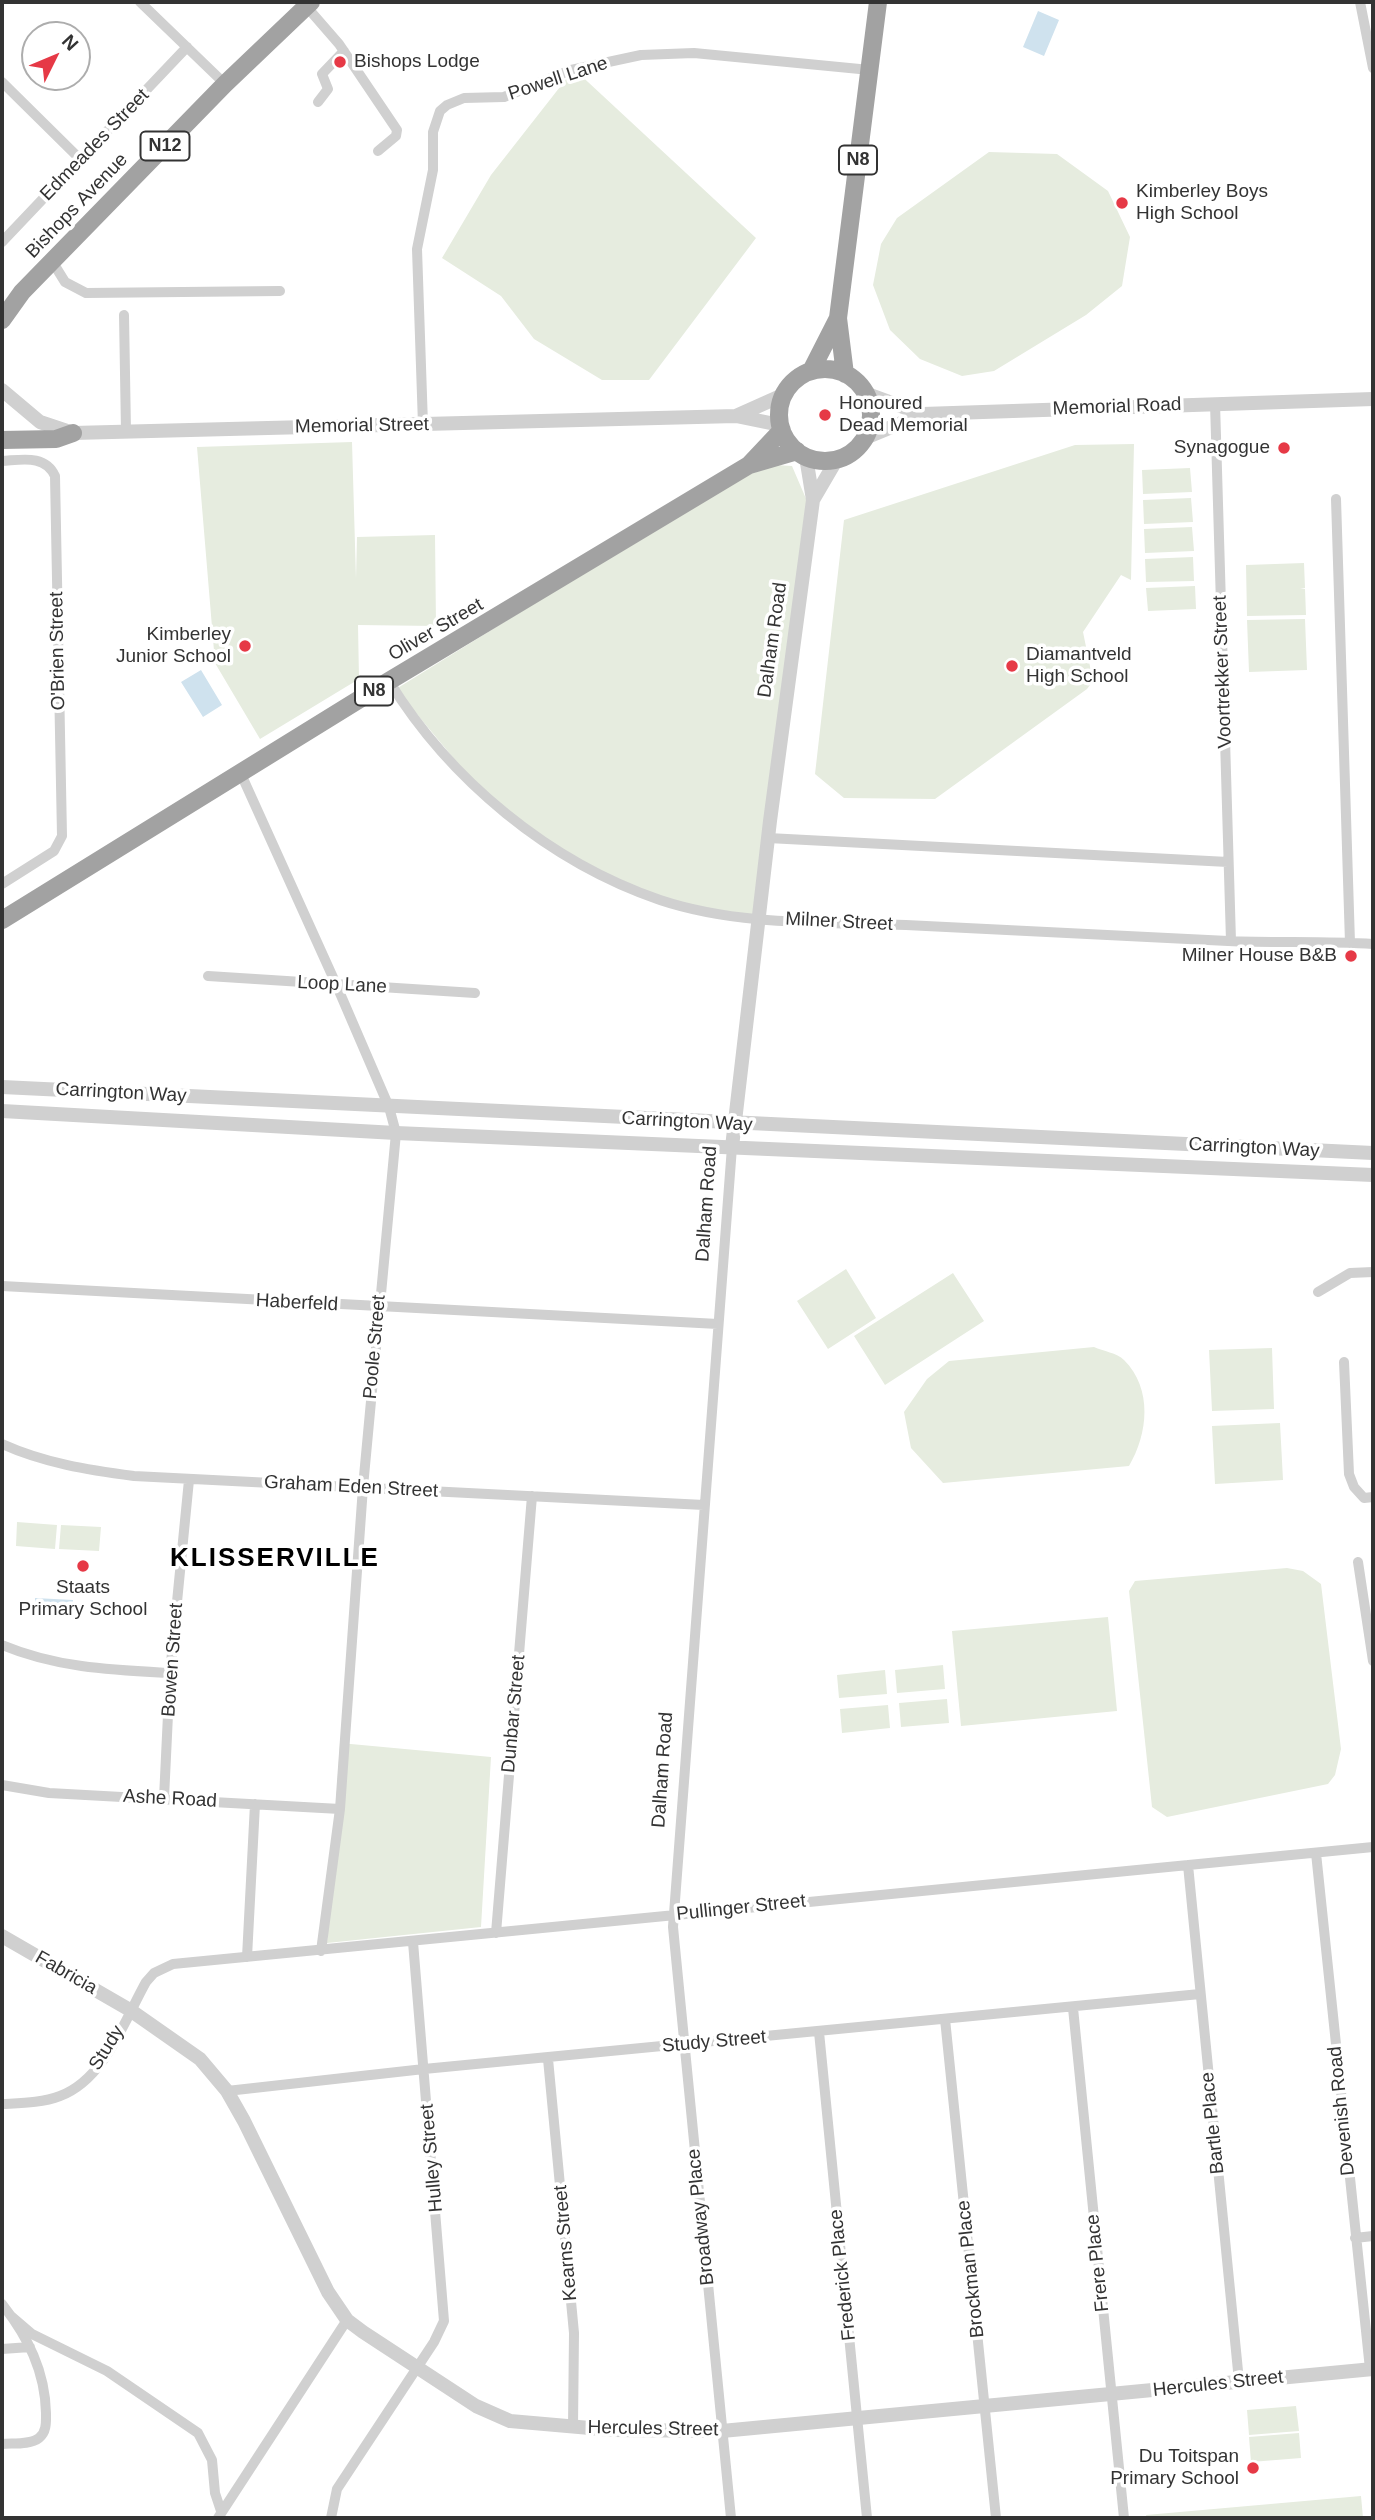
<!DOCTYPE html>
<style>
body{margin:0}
#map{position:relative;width:1375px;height:2520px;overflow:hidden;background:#fff;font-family:Helvetica,sans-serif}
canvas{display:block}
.frame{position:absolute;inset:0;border:4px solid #333;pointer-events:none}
.north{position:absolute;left:21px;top:21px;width:70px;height:70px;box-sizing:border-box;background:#fff;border:2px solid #adadad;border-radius:50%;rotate:47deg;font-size:19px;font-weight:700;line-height:28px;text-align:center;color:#333}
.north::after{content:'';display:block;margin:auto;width:24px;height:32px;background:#e63946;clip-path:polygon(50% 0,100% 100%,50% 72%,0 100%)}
</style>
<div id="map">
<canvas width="1375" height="2520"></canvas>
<div class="frame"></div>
<div class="north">N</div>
</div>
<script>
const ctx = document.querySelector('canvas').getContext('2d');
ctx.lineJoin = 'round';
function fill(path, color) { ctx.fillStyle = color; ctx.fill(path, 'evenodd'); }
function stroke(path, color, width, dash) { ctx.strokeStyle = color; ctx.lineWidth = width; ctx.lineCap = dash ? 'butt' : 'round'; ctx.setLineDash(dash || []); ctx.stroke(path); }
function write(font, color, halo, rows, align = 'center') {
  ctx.font = font + ' Helvetica,sans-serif'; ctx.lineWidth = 7; ctx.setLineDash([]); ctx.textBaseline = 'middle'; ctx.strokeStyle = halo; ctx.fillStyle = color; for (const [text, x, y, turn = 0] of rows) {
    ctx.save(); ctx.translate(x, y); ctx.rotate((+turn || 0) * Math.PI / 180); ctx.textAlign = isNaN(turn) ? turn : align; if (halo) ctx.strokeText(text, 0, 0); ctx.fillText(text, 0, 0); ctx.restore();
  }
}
fill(new Path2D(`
 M574,69L756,238L649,380H602L534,339L501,296L442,258L491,175Z
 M989,152L1057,154L1108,191L1130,237L1122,286L1086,315L994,371L962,376L920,359L890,330L873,285L881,244L897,218Z
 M352,442L356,579L357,537L435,535L436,626L358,625L359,679L260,739L215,663L197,447Z
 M1134,444L1131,580L1121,575L1083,632L1093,681L1087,689L935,799L844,798L815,774L844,520L1075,445Z
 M760,464L792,466L807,501L757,918L660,900L572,859L485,796L396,689Z
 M1190,468L1192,492L1143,494L1142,470Z
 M1191,498L1193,522L1144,524L1143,500Z
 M1192,527L1194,551L1145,553L1144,529Z
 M1193,557L1194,581L1146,582L1145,559Z
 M1304,563L1305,588L1300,589H1305L1306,615L1247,616L1246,565Z
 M1195,586L1196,609L1148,611L1146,588Z
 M1305,619L1307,670L1249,672L1247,620Z
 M846,1269L876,1318L828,1349L797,1301Z
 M953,1273L984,1321L885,1385L854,1336Z
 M1094,1347C1103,1351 1117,1353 1124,1360C1153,1389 1148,1434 1129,1466L943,1483L911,1448L904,1412L927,1379L949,1361Z
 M1272,1348L1274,1409L1212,1411L1209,1350Z
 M1280,1423L1283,1480L1215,1484L1212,1426Z
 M17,1522L57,1525L55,1549L16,1546Z
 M61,1525L101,1527L99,1551L59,1549Z
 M1287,1568L1303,1571L1321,1584L1341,1749L1335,1775L1328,1784L1167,1817L1152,1807L1129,1591L1135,1581Z
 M1108,1617L1117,1711L961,1726L952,1631Z
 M943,1665L945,1689L897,1693L895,1670Z
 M885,1670L887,1694L839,1698L837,1675Z
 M947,1699L949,1723L901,1727L899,1703Z
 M888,1705L890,1728L842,1733L840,1709Z
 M340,1743L491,1757L481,1927L327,1943Z
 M1296,2406L1299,2431L1249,2435L1247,2410Z
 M1299,2433L1301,2458L1251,2462L1249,2437Z
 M1361,2496L1363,2518H1147L1146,2515Z`), '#e6ecdf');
fill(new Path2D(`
 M1038,11L1059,20L1044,56L1023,47Z
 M201,670L222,705L203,717L181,682Z
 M35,1598L73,1600L72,1614L35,1611Z`), '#cfe2ee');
stroke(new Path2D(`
 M140,2L225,84
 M1360,2L1373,68
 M306,6L339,44L397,130L396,136L378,151
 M2,82L81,160
 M318,102L328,89L322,74L344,51
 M2,242L187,47
 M52,261L65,282L86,293L280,291
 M124,315L126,432
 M1215,403L1231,941
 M423,425L417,249L433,170V132L440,111L447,105L464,98L504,97L571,70L641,55L694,53L870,70
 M2,461C21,460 45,454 55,476L62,836L54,851L2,884
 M1336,499L1350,943
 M389,681C450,780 549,862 660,900C738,926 825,922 906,925C1013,930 1121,936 1228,941C1276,943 1325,941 1373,944
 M241,774L336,984L389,1107L396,1133L363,1487L340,1809L321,1951
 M768,838L1228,862
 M208,976L475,993
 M2,1286L718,1324
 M1318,1292L1350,1273L1373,1272
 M1344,1362L1349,1474L1354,1487L1364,1498L1373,1497
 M2,1444C44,1463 88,1470 134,1476L704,1505
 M1358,1562L1373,1661
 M2,1645C57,1668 112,1670 170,1673
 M2,1785L49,1793L340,1809
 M164,1798L170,1673L189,1480
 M1316,1853L1370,2369
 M1188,1865L1239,2381
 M496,1933L532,1496
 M247,1957L255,1804
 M1073,2008L1124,2518
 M945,2019L996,2518
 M819,2032L867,2518
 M548,2059L574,2333L573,2427
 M227,2091L424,2069L1200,1994
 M2,2104C21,2103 42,2103 60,2096C105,2079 124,2021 146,1982L154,1973L173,1964L1373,1847
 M1355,2238L1373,2236
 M2,2304C28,2337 45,2371 46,2413C46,2421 47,2432 39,2438C30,2445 13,2443 2,2444
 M11,2316L32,2334L107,2371L198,2433L212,2460L215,2493L221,2511
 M2,2349L30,2347
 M218,2518L347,2320
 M331,2518L337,2489L434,2342L444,2321L413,1942
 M731,2518L673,1927L732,1147`), '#d0d0d0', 10);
stroke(new Path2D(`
 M2,390L40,422L73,433L736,416L780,425
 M865,393L922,414
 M736,416L783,395
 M865,438L923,414L1373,399
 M813,500L837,459
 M2,1087L1373,1153
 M2,1111L396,1133L1373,1175
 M732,1147L770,821L813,500L806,457
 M2,1936L130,2010L200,2059L227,2091L244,2121L328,2292L347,2320L363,2332L476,2406L510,2421L613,2430L722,2431L1373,2369`), '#d0d0d0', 14);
stroke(new Path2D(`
 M838,318L845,374
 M2,320L22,292L225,84L311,2
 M779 415a46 46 0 1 1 92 0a46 46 0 1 1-92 0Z
 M811,371L838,318L878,2
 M2,440L56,439L73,433
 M749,465L782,430
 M2,920L389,681L749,465L797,451`), '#a2a2a2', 18);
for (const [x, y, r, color] of [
 [340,62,7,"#e63946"],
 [1122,203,7,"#e63946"],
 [825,415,7,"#e63946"],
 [1284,448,7,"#e63946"],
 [245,646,7,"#e63946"],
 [1012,666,7,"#e63946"],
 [1351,956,7,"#e63946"],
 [83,1566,7,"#e63946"],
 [1253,2468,7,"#e63946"]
]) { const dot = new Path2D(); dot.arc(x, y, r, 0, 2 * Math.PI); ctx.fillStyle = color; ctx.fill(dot); stroke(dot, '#fff', 2.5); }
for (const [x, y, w] of [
 [165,146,49],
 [858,160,38],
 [374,691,38]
]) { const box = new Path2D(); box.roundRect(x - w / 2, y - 14.5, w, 29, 5); ctx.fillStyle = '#fff'; ctx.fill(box); stroke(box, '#333', 2); }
write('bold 18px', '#333', null, [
 ["N12",165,146],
 ["N8",858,160],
 ["N8",374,691]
]);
write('19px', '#333', '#fff', [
 ["Bishops Lodge",354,62],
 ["Kimberley Boys",1136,192],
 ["High School",1136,214],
 ["Honoured",839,404],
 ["Dead Memorial",839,426],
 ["Synagogue",1270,448,"right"],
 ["Kimberley",231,635,"right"],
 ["Junior School",231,657,"right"],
 ["Diamantveld",1026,655],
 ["High School",1026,677],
 ["Milner House B&B",1337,956,"right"],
 ["Staats",83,1588,"center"],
 ["Primary School",83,1610,"center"],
 ["Du Toitspan",1239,2457,"right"],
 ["Primary School",1239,2479,"right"]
], 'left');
write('19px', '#333', '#fff', [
 ["Powell Lane",558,79,-18],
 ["Edmeades Street",95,145,-46],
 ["Bishops Avenue",77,206,-46],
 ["Memorial Road",1117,407,-2],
 ["Memorial Street",362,426,-1],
 ["Oliver Street",436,630,-30],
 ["Dalham Road",773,640,-82],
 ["O'Brien Street",58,651,-91],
 ["Voortrekker Street",1223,672,-92],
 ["Milner Street",839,922,3],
 ["Loop Lane",342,985,3],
 ["Carrington Way",121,1093,3],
 ["Carrington Way",687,1122,3],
 ["Carrington Way",1254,1148,3],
 ["Dalham Road",707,1204,-86],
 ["Haberfeld",297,1303,3],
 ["Poole Street",375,1347,-85],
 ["Graham Eden Street",351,1487,3],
 ["Bowen Street",173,1660,-86],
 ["Dunbar Street",514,1714,-85],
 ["Dalham Road",663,1770,-86],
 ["Ashe Road",170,1799,3],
 ["Pullinger Street",741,1908,-6],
 ["Fabricia",66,1973,30],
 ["Study Street",714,2042,-5],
 ["Study",107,2048,-58],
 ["Devenish Road",1342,2111,-96],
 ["Bartle Place",1213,2123,-96],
 ["Hulley Street",432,2158,-95],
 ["Broadway Place",701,2217,-96],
 ["Kearns Street",566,2243,-95],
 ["Frere Place",1098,2263,-96],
 ["Brockman Place",971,2269,-96],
 ["Frederick Place",843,2275,-96],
 ["Hercules Street",1218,2384,-6],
 ["Hercules Street",653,2429,1]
]);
ctx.letterSpacing = '2px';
write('bold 26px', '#000', '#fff', [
 ["KLISSERVILLE",275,1559]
]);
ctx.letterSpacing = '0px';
</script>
